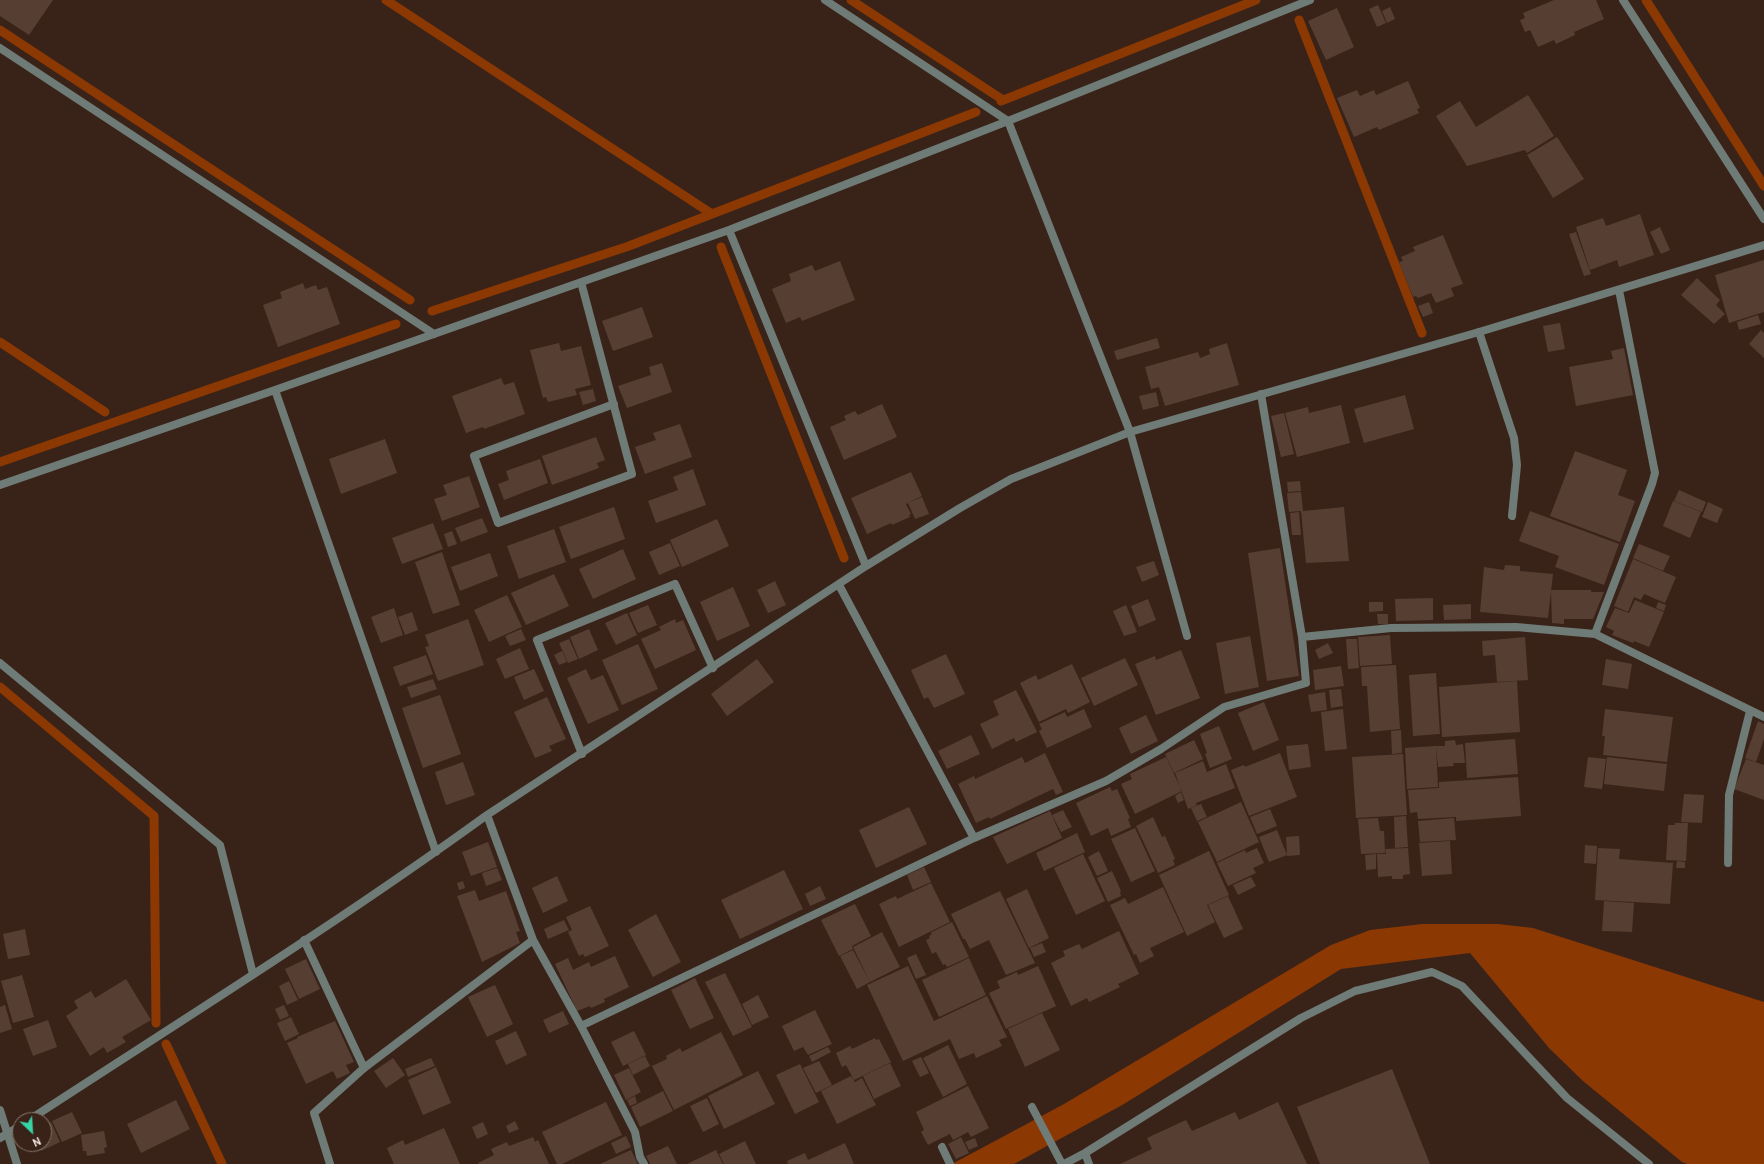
<!DOCTYPE html>
<style>
body{margin:0}
#map{position:relative;width:1764px;height:1164px;overflow:hidden;background:#392319;font-family:Cabin,sans-serif}
canvas{display:block}
.north{position:absolute;left:12px;top:1112px;width:40px;height:40px;box-sizing:border-box;background:#392319;border:1px solid #86736a;border-radius:50%;rotate:155deg;font-size:11px;font-weight:700;line-height:16px;text-align:center;color:#faeae4}
.north::after{content:'';display:block;margin:auto;width:14px;height:18px;background:#36d4a7;clip-path:polygon(50% 0,100% 100%,50% 72%,0 100%)}
</style>
<div id="map">
<canvas width="1764" height="1164"></canvas>
<div class="north">N</div>
</div>
<script>
const ctx = document.querySelector('canvas').getContext('2d');
ctx.lineJoin = 'round';
function fill(path, color) { ctx.fillStyle = color; ctx.fill(path, 'evenodd'); }
function stroke(path, color, width, dash) { ctx.strokeStyle = color; ctx.lineWidth = width; ctx.lineCap = dash ? 'butt' : 'round'; ctx.setLineDash(dash || []); ctx.stroke(path); }
fill(new Path2D(`
 M1422,924H1498L1533,928L1764,1002V1164H1687L1682,1162L1583,1081L1549,1048L1470,953L1341,969L1124,1104L1014,1164H952L1064,1104L1331,945L1370,930Z`), '#8b3803');
stroke(new Path2D(`
 M386,0L712,214
 M851,0L1003,100
 M1646,0L1764,186
 M1299,20L1422,333
 M0,30L410,300
 M1001,101L1256,0
 M721,247L844,558
 M432,311L629,246L976,112
 M0,342L105,412
 M0,462L396,324
 M0,687L154,816L156,1023
 M166,1044L222,1164`), '#8b3803', 9);
fill(new Path2D(`
 M0,0H53L29,35L0,16Z
 M1554,0H1596L1604,19L1574,32L1575,35L1556,44L1554,40L1538,47L1530,30L1525,32L1520,20L1525,18L1523,13Z
 M1378,5L1386,23L1377,27L1369,9Z
 M1390,7L1395,19L1387,23L1382,11Z
 M1337,8L1354,47L1326,60L1308,21Z
 M1408,81L1420,108L1417,109L1419,113L1379,130L1377,127L1354,137L1337,98L1357,90L1360,96L1374,90L1376,95Z
 M1528,95L1554,136L1527,153L1525,150L1467,166L1436,116L1460,101L1476,127Z
 M1557,137L1584,179L1553,198L1527,155Z
 M1640,214L1654,255L1619,267L1617,260L1590,270L1576,227L1603,218L1606,226Z
 M1660,227L1670,250L1661,254L1650,232Z
 M1576,232L1591,274L1584,276L1569,234Z
 M1443,235L1463,284L1451,288L1454,296L1436,303L1431,293L1418,298L1416,296L1413,297L1399,262L1403,261L1401,257L1415,251L1413,247Z
 M1764,260V312L1729,323L1715,275Z
 M840,261L855,300L802,321L800,317L786,323L772,289L791,281L789,274L812,265L815,271Z
 M1697,278L1720,300L1716,305L1725,314L1714,324L1681,295Z
 M303,283L305,289L316,285L318,290L327,287L340,324L278,347L263,305L282,298L280,292Z
 M1429,302L1433,313L1423,317L1418,306Z
 M642,307L653,337L613,351L602,321Z
 M1758,315L1761,324L1739,330L1737,322Z
 M1560,323L1565,349L1548,352L1543,326Z
 M1761,330L1764,333V358L1749,344Z
 M1157,338L1160,348L1117,360L1114,351Z
 M559,343L561,351L581,346L591,385L575,389L577,395L548,402L546,397L543,398L530,350Z
 M1227,343L1239,385L1165,406L1159,387L1151,389L1145,367L1198,352L1200,358L1210,354L1209,349Z
 M1624,348L1633,395L1576,406L1569,367L1613,359L1611,351Z
 M662,363L672,392L627,408L618,386L651,375L649,367Z
 M501,378L504,385L514,382L525,414L484,429L483,427L466,433L452,396Z
 M593,389L596,401L583,405L579,392Z
 M1156,392L1159,406L1143,410L1139,396Z
 M1405,395L1414,429L1364,443L1354,409Z
 M882,404L897,437L844,460L830,427L846,420L844,416L855,411L858,415Z
 M1341,405L1350,443L1297,457L1285,413L1308,407L1309,413Z
 M1284,413L1294,454L1281,457L1271,416Z
 M680,424L692,457L645,474L635,447L656,440L653,433Z
 M596,437L605,460L597,463L599,468L552,485L542,456Z
 M385,439L397,473L341,494L329,459Z
 M1575,451L1627,470L1618,495L1635,501L1620,542L1550,516Z
 M540,459L548,483L504,500L498,484L509,480L506,471Z
 M693,469L706,505L656,523L648,501L678,490L673,477Z
 M911,472L922,496L906,504L911,514L909,515L910,517L892,525L891,523L867,534L851,498Z
 M469,476L480,507L442,521L434,499L447,495L443,485Z
 M1300,481L1301,491L1288,492L1287,482Z
 M1679,490L1706,502L1702,512L1674,501Z
 M1301,492L1303,511L1344,507L1349,561L1306,563L1301,511L1289,512L1287,493Z
 M922,497L929,514L915,519L908,503Z
 M1673,501L1701,512L1690,538L1663,526Z
 M1708,502L1723,509L1717,523L1702,517Z
 M614,507L625,539L571,559L559,527Z
 M1530,511L1619,544L1604,585L1555,567L1559,556L1519,541Z
 M1299,512L1301,535H1292L1290,513Z
 M482,518L488,532L461,542L455,528Z
 M717,519L729,546L682,567L670,540Z
 M433,523L443,549L402,564L392,538Z
 M554,529L566,562L519,579L507,546Z
 M452,531L457,544L448,547L444,534Z
 M670,543L680,566L659,575L649,552Z
 M1639,544L1670,556L1663,571L1633,558Z
 M1280,548L1299,676L1267,681L1248,553Z
 M623,549L636,579L593,599L579,569Z
 M442,552L460,605L433,614L415,562Z
 M490,553L498,576L460,591L451,567Z
 M1633,559L1676,577L1665,603L1644,594L1641,600L1634,597L1628,612L1614,606Z
 M1154,561L1159,575L1142,582L1136,567Z
 M1505,565L1520,566V571L1553,574L1548,618L1480,612L1484,567L1504,570Z
 M554,574L569,606L526,625L511,593Z
 M775,581L786,605L768,613L757,590Z
 M733,587L750,626L717,641L700,602Z
 M1551,590H1591V592H1604L1593,619H1564V624L1552,623Z
 M507,595L522,627L489,642L474,610Z
 M1433,598V620L1396,621L1395,599Z
 M1148,599L1156,620L1139,627L1131,606Z
 M1635,600L1664,612L1649,647L1634,641L1633,643L1612,635L1614,631L1606,627L1615,608L1629,613Z
 M1369,602H1383V611L1369,612Z
 M1658,602L1666,605L1664,611L1656,608Z
 M1471,604V619L1444,620L1443,605Z
 M648,605L657,625L638,633L629,613Z
 M1126,605L1137,632L1124,636L1113,611Z
 M394,608L403,635L381,643L371,617Z
 M412,612L418,630L405,635L398,617Z
 M627,613L637,635L616,645L605,623Z
 M1377,614H1388V624H1378Z
 M468,619L484,665L438,681L425,647L429,646L425,635Z
 M675,619L676,623L683,620L696,650L655,669L641,639L661,630L659,627Z
 M521,629L526,640L510,646L505,636Z
 M589,629L598,650L579,659L570,637Z
 M1390,635L1392,664L1360,666L1358,637Z
 M1250,636L1259,687L1225,694L1216,643Z
 M1525,637L1528,680L1497,682L1495,655L1483,656L1482,641Z
 M569,639L578,659L568,663L559,643Z
 M1346,639H1357L1359,668L1348,669Z
 M1328,643L1333,653L1319,659L1315,650Z
 M638,644L658,689L622,705L602,660Z
 M520,648L529,669L505,679L496,659Z
 M1181,650L1200,698L1156,715L1135,664L1155,656L1156,660Z
 M562,651L567,662L559,665L554,655Z
 M946,654L965,694L934,708L928,697L924,699L911,670Z
 M426,655L433,674L400,686L393,667Z
 M1125,658L1138,685L1094,706L1081,678Z
 M757,659L774,682L727,716L711,694Z
 M1606,659L1632,664L1628,689L1602,685Z
 M1072,664L1090,702L1068,713L1066,709L1039,722L1020,683L1036,675L1038,680Z
 M1396,665L1400,729L1370,732L1367,686H1362L1361,667Z
 M1341,666L1344,686L1315,690L1313,670Z
 M534,669L544,691L524,700L514,677Z
 M586,669L591,680L603,675L619,710L588,724L567,678Z
 M1436,673L1440,734L1413,736L1409,675Z
 M433,679L437,689L411,698L407,687Z
 M1517,681L1520,732L1442,737L1439,687Z
 M1341,689L1343,706L1331,708L1329,690Z
 M1016,690L1037,732L1016,742L1014,738L992,749L980,724L999,715L993,701Z
 M1325,692L1327,710L1311,712L1308,695Z
 M440,695L461,754L423,768L402,708Z
 M547,697L566,739L549,746L552,751L535,758L514,712Z
 M1264,702L1279,740L1253,751L1238,713Z
 M1084,709L1092,727L1047,748L1039,731L1042,729L1039,724L1065,712L1067,717Z
 M1343,709L1347,749L1325,751L1321,712Z
 M1605,709L1673,717L1667,762L1603,755L1605,736H1602Z
 M1146,715L1158,741L1131,754L1119,728Z
 M1758,721L1764,724V739L1756,762L1745,758Z
 M1219,726L1232,759L1210,768L1205,754L1207,753L1200,734Z
 M1401,730L1402,753L1392,754L1391,731Z
 M971,735L980,754L947,769L938,751Z
 M1515,739L1518,774L1467,778L1465,743Z
 M1194,740L1203,759L1174,773L1165,754Z
 M1455,740L1456,745L1463,744L1465,763H1453L1454,766L1438,767L1436,746H1445V741Z
 M1308,744L1311,767L1289,770L1286,746Z
 M1436,746L1438,787L1407,789L1405,748Z
 M1045,753L1063,792L1056,795L1053,789L990,819L989,817L976,823L958,784L974,776L975,779L1022,757L1025,763Z
 M1280,753L1297,797L1249,816L1231,770L1244,765L1245,767Z
 M1403,754L1407,815L1356,818L1352,757Z
 M1166,757L1182,791L1135,814L1121,784L1132,779L1130,774Z
 M1588,757L1606,759L1602,789L1584,787Z
 M1607,757L1667,764L1664,791L1604,784Z
 M1746,759L1764,765V800L1734,789Z
 M1203,761L1207,772L1226,764L1235,788L1196,803L1197,805L1188,809L1175,773Z
 M463,762L475,795L446,805L435,772Z
 M1518,777L1521,816L1456,821V817L1418,819L1417,812L1410,813L1408,790L1439,788V782Z
 M1110,787L1112,791L1117,789L1130,818L1128,819L1131,827L1111,836L1108,828L1091,836L1076,803Z
 M1181,792L1184,800L1178,803L1175,796Z
 M1684,794L1704,795L1702,823L1681,822Z
 M1241,802L1259,842L1217,862L1198,822Z
 M1201,804L1207,817L1197,821L1191,808Z
 M909,807L927,844L876,868L859,830Z
 M1270,809L1277,826L1257,834L1250,817Z
 M1063,810L1072,827L1061,832L1052,815Z
 M1050,811L1062,838L1007,864L993,837Z
 M1406,816L1408,847L1395,848L1394,817Z
 M1153,817L1162,837L1165,836L1175,859L1173,860L1175,865L1158,873L1136,826Z
 M1378,818L1380,831H1384L1385,853L1361,854L1358,819Z
 M1454,818L1456,840L1420,842L1418,821Z
 M1675,823H1688L1686,861L1666,860L1668,825H1675Z
 M1135,828L1155,871L1131,882L1111,839Z
 M1277,830L1287,855L1269,862L1259,837Z
 M1077,833L1085,852L1044,871L1036,853Z
 M1299,836L1300,855L1287,856L1286,837Z
 M1450,841L1452,874L1422,876L1419,843Z
 M488,842L497,867L471,876L462,852Z
 M1585,845L1597,846L1596,864L1584,863Z
 M1257,848L1264,863L1253,868L1256,873L1228,886L1217,863L1245,850L1246,853Z
 M1408,848L1410,874L1403,875V879H1392V876L1378,877L1377,854H1386L1385,849Z
 M1598,848L1620,849L1619,859L1673,863L1670,904L1595,900Z
 M1099,851L1108,871L1097,876L1088,857Z
 M1209,851L1229,895L1207,905L1215,922L1187,936L1159,875Z
 M1083,854L1105,901L1076,915L1054,868Z
 M1376,854V869L1366,870L1365,855Z
 M1677,861L1685,862V868H1676Z
 M924,867L931,882L913,890L907,875Z
 M497,868L502,880L486,886L482,873Z
 M784,870L803,909L740,939L721,900Z
 M1112,871L1121,891L1120,892L1121,896L1108,902L1097,878Z
 M557,876L568,901L543,913L532,888Z
 M1251,877L1256,886L1238,895L1233,885Z
 M463,881L465,888L459,890L457,883Z
 M931,883L950,922L899,947L879,904L896,896L897,899Z
 M820,886L826,899L810,906L805,894Z
 M1163,887L1184,932L1150,948L1154,956L1140,963L1136,954L1134,955L1110,905L1125,898L1128,904Z
 M1027,889L1049,938L1029,948L1006,899Z
 M475,890L479,901L506,891L520,931L516,932L520,943L482,962L457,896Z
 M1000,891L1035,963L1006,975L989,940L970,949L965,939H963L951,914Z
 M1228,896L1243,929L1224,938L1208,905Z
 M1604,901L1634,903L1632,932L1602,931Z
 M855,904L871,936L852,946L853,949L839,956L821,920Z
 M590,906L609,946L585,957L583,954L579,956L568,932L572,930L566,917Z
 M656,914L681,962L653,977L628,930Z
 M564,920L569,930L548,939L544,929Z
 M952,922L969,957L947,967L945,964L943,965L936,952L932,954L926,940L930,938L929,936L932,934L930,933Z
 M25,929L30,955L8,959L3,934Z
 M1119,931L1139,974L1118,984L1120,987L1089,1002L1087,998L1071,1006L1051,963L1065,956L1063,951L1079,944L1082,949Z
 M882,932L900,967L870,982L853,947Z
 M1042,943L1046,952L1034,957L1030,948Z
 M853,950L870,982L857,989L840,956Z
 M916,954L926,975L916,979L907,958Z
 M615,956L629,987L604,999L605,1002L591,1008L590,1006L577,1011L555,964L568,958L573,970L589,962L591,967Z
 M969,958L986,995L939,1017L922,980Z
 M306,959L320,989L299,999L285,969Z
 M908,966L934,1021L987,996L1007,1037L999,1040L1002,1046L976,1058L974,1053L959,1059L950,1039L903,1061L867,985Z
 M1038,966L1056,1006L1006,1029L989,993L1000,988L997,981L1017,972L1018,975Z
 M725,973L752,1027L733,1036L705,982Z
 M22,975L34,1017L13,1023L1,981Z
 M695,978L714,1018L690,1029L671,990Z
 M126,979L151,1020L122,1037L126,1042L107,1053L104,1047L90,1056L66,1016L78,1008L74,1001L91,991L95,998Z
 M289,981L298,1000L287,1005L279,986Z
 M495,985L513,1024L487,1037L468,997Z
 M758,995L769,1017L752,1025L742,1004Z
 M5,1005L12,1029L0,1033V1007Z
 M284,1005L289,1016L280,1020L275,1009Z
 M815,1010L832,1044L808,1055L803,1047L794,1051L782,1026Z
 M563,1011L569,1024L549,1033L543,1020Z
 M1042,1013L1060,1050L1025,1067L1008,1029Z
 M291,1017L299,1034L285,1041L277,1023Z
 M48,1020L57,1047L33,1056L23,1029Z
 M335,1021L354,1062L346,1065L350,1073L337,1079L333,1071L306,1084L287,1043L298,1038L297,1037Z
 M516,1031L527,1055L506,1065L495,1041Z
 M634,1031L646,1055L623,1066L611,1042Z
 M721,1032L743,1075L674,1110L652,1066L667,1059L666,1056L680,1048L682,1052Z
 M875,1038L876,1040L879,1039L891,1062L854,1080L846,1065L842,1067L836,1053L850,1046L852,1049Z
 M948,1045L967,1084L943,1097L923,1058Z
 M828,1047L831,1052L812,1062L809,1056Z
 M645,1056L650,1066L633,1075L628,1064Z
 M921,1057L929,1073L920,1077L912,1061Z
 M393,1058L405,1075L386,1088L374,1071Z
 M431,1058L435,1066L408,1077L405,1069Z
 M819,1061L832,1085L816,1093L803,1068Z
 M890,1063L901,1086L874,1099L863,1076Z
 M800,1064L819,1102L795,1114L776,1075Z
 M436,1067L451,1103L423,1115L408,1080Z
 M629,1068L641,1092L626,1100L614,1075Z
 M1392,1069L1430,1164H1320L1297,1107Z
 M758,1071L775,1104L724,1129L708,1096Z
 M851,1076L855,1082L862,1078L876,1105L837,1124L821,1091Z
 M968,1086L989,1128L971,1137L968,1132L953,1140L950,1134L928,1145L921,1132L924,1130L916,1112Z
 M663,1091L673,1111L640,1127L631,1107Z
 M635,1096L637,1103L630,1106L627,1100Z
 M707,1098L719,1124L703,1132L690,1106Z
 M176,1100L190,1129L141,1153L127,1124Z
 M606,1102L622,1135L562,1164H557L542,1132Z
 M1278,1102L1307,1164H1120L1152,1149L1147,1138L1186,1120L1192,1131L1235,1112L1239,1120Z
 M72,1112L82,1133L62,1142L52,1121Z
 M515,1121L519,1129L509,1133L506,1126Z
 M51,1122L60,1142L41,1151L38,1144H44V1126Z
 M483,1122L488,1134L477,1139L472,1127Z
 M444,1128L460,1164H394L387,1148L403,1140L405,1145Z
 M104,1131L107,1147L104,1148L105,1153L87,1156L86,1151H83L81,1135Z
 M626,1136L631,1147L616,1154L611,1143Z
 M533,1137L535,1142L538,1140L549,1164H479L478,1163L494,1155L491,1149L507,1142L509,1146Z
 M961,1137L969,1153L956,1159L948,1144Z
 M975,1138L978,1146L969,1150L965,1142Z
 M745,1141L756,1164H724L719,1154Z
 M845,1143L854,1164H788L787,1161L805,1153L808,1160Z
 M668,1146L677,1164H650L646,1156Z
 M631,1150L638,1164H600Z
 M716,1150L723,1164H687Z`), '#563e33');
stroke(new Path2D(`
 M1479,332L1514,438L1517,465L1512,516
 M1130,432L1187,636
 M1728,863L1729,795L1750,711
 M1032,1107L1062,1164
 M942,1147L950,1164
 M330,1164L314,1113L364,1068`), '#6f7b76', 8);
stroke(new Path2D(`
 M825,0L1008,121L1130,432
 M1623,0L1764,219
 M0,48L434,334
 M729,230L866,566
 M581,282L632,474L498,523L474,456L614,404
 M275,390L436,852
 M1261,394L1302,637
 M0,485L275,390L729,230L1008,121L1310,0
 M839,585L974,838
 M1595,634L1652,484L1655,473L1619,290
 M0,663L220,845L253,974
 M582,754L537,640L675,584L713,668
 M487,815L533,940L581,1026L974,838L1106,781L1161,749L1224,707L1306,683L1302,637L1391,628L1516,627L1595,634L1764,717
 M304,940L364,1068L533,940
 M581,1026L635,1132L640,1157L644,1164
 M0,1110L17,1164
 M29,1120C182,1020 338,923 487,815L866,566L960,508L1011,479L1130,432L1479,332L1764,245
 M0,1138L20,1126
 M1085,1153L1089,1164
 M1064,1164L1085,1153L1301,1018L1355,991L1432,972L1462,986L1567,1098L1649,1164`), '#6f7b76', 8);
</script>
